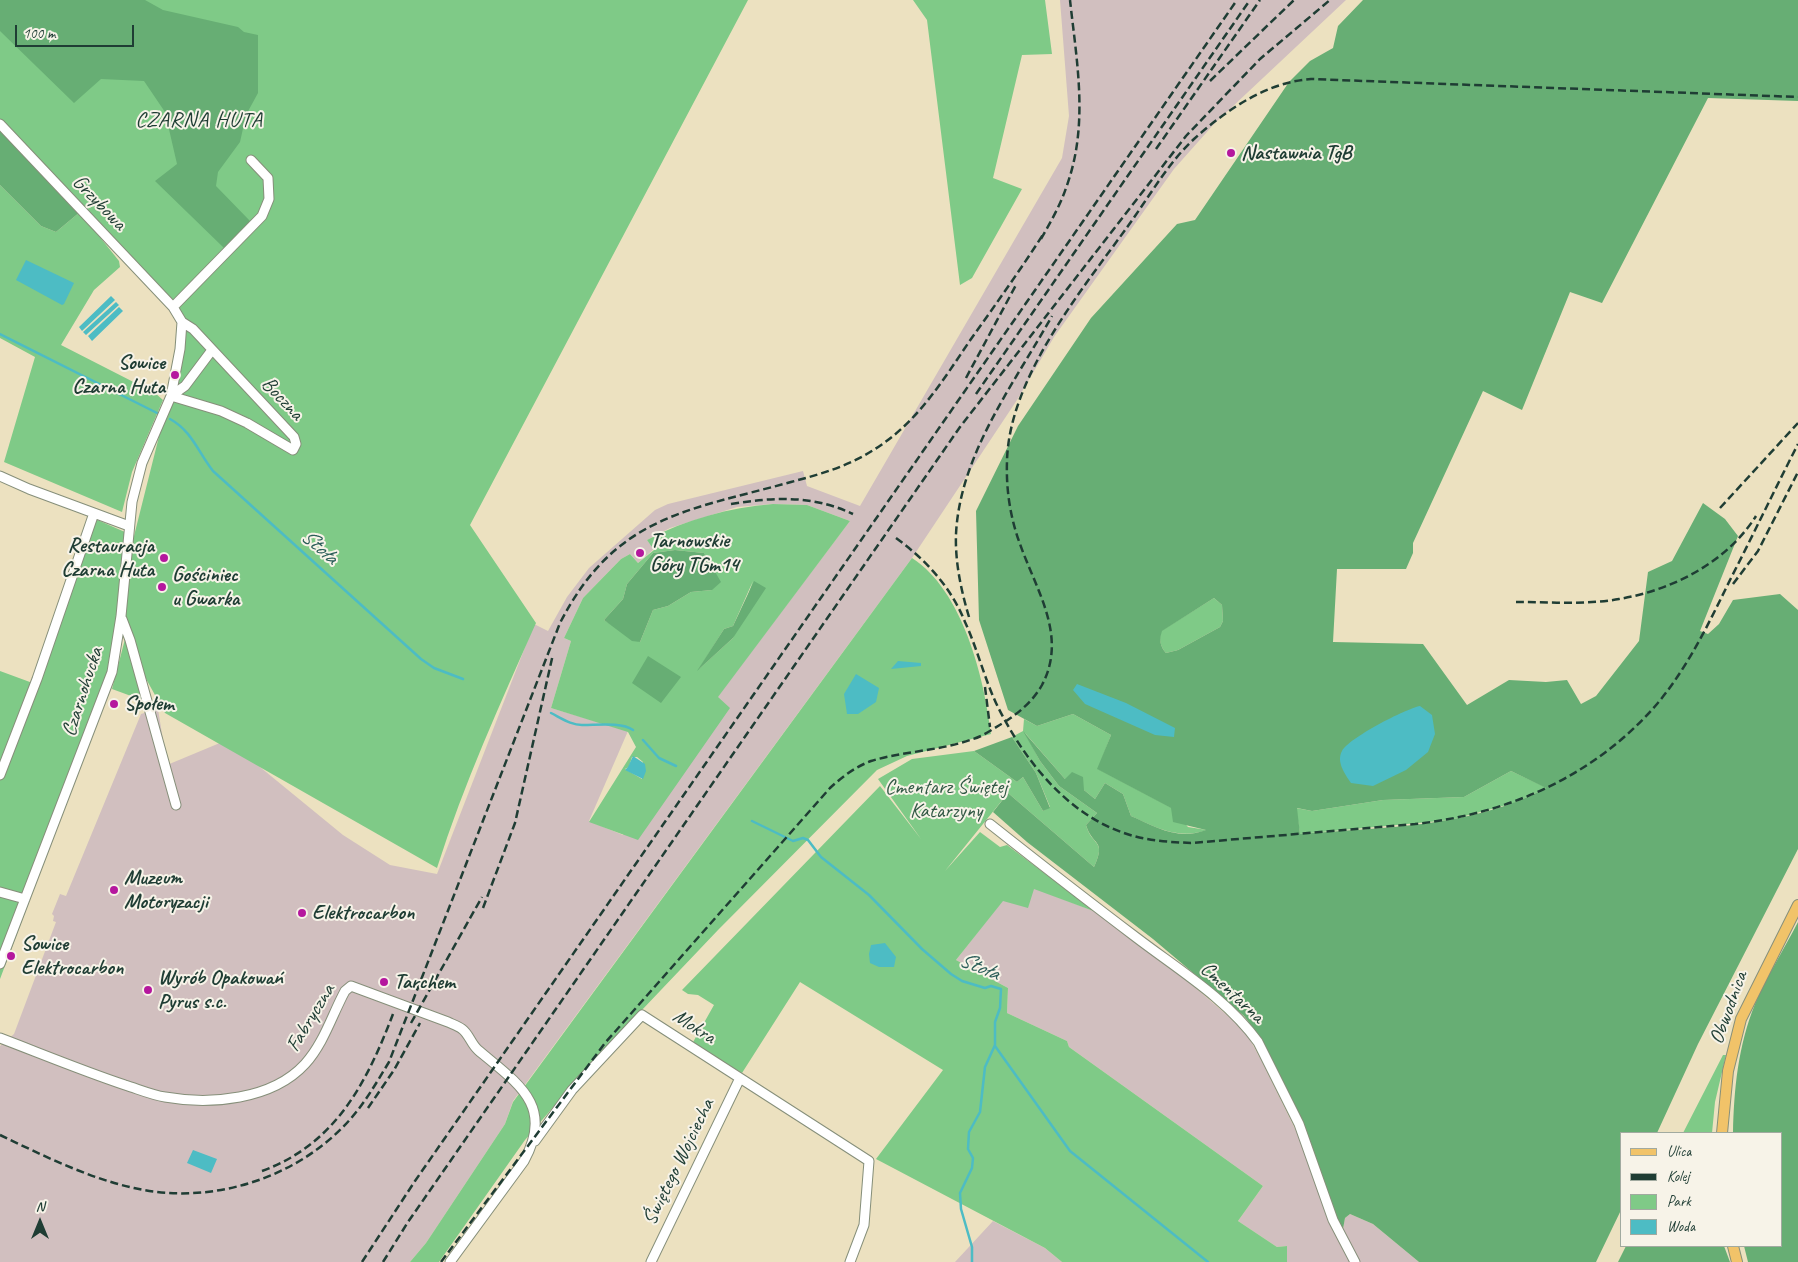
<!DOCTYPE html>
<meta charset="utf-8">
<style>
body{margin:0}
#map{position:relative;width:1798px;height:1262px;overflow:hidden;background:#ece1c0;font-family:Caveat,sans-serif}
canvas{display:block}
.legend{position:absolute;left:1620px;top:1132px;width:162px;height:115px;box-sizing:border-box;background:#f7f3e8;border:1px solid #a1aaa0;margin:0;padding:6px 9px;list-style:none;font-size:15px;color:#1f3d34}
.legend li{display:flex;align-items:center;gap:10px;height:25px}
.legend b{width:25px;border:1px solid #a1aaa0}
.north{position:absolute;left:15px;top:1197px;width:50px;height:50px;-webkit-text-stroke:4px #f7f3e8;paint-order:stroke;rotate:0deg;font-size:14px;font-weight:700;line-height:20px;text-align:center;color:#1f3d34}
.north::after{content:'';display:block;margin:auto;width:18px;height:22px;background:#1f3d34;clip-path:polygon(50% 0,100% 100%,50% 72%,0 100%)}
.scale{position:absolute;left:15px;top:25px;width:119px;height:22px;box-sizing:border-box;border:2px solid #1f3d34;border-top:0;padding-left:6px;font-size:15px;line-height:18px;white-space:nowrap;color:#1f3d34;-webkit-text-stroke:4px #f7f3e8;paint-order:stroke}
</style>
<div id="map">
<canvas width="1798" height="1262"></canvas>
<ul class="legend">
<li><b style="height:6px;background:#f1c369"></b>Ulica</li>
<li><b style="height:6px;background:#1f3d34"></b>Kolej</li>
<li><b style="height:14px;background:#7fca87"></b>Park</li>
<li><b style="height:14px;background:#4dbcc4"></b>Woda</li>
</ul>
<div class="north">N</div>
<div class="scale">100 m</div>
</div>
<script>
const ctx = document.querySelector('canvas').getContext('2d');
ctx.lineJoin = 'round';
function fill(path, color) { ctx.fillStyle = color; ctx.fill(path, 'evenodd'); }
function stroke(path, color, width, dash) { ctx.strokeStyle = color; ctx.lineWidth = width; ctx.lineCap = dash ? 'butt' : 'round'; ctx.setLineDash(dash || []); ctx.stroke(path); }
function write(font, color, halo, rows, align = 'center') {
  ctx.font = font + ' Caveat,sans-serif'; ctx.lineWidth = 4; ctx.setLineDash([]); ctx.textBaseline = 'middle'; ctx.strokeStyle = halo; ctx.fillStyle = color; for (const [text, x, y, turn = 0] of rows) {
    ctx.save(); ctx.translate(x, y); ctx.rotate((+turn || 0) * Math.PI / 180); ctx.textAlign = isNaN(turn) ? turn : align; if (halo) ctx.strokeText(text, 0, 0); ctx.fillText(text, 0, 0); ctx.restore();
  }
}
fill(new Path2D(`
 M1060,0H1346L1214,124L1174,169L1054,337L1017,400L912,558L513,1101L505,1124L426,1243L410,1262H0V1046L14,1034L56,922L53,921L54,916L52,914L60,894L66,896L141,714L158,709L167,765L227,740L343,835L390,865L437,874L534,624L548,631L567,597L589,568L655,510L668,504L803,471L807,486L860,506L1062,158L1069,116ZM773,504L807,505L850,521L698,722L676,760L623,835L589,821L628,731L551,708L571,641L564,638L583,598L621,559L630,554L638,563L654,549L647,540L670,528L737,507Z
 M1034,888L1096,912L1184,978L1235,1022L1247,1034L1261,1060L1299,1137L1330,1224L1343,1229L1345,1218L1350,1214L1373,1224L1419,1262H1287V1246L1277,1247L1238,1221L1263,1186L1069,1047L1067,1041L1007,1013L1008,988L956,960L1003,900Z
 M993,1221L1045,1248L1062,1262H955Z`), '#d1bfbf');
fill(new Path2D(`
 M0,0H748L470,525L536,623C500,704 464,783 437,868L165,713L130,650L142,700L112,689L125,639L118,629L117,669L0,979V671L38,685L93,518L134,536L188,321L0,121Z
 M913,0H1045L1052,54L1022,55L993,178L1022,189L972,278L960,285L927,20Z
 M0,185L41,226L56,232L80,212L119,261L120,267L94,290L61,345L155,393L163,400L132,472L122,512L4,462L35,357L0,338Z
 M773,504L807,505L850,521L718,697L730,708L638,840L589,822L636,747L628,732L551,708L571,641L564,638L583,598L621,559L630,554L638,563L654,550L647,540C687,519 728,508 773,504ZM675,550L704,553L708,562L712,590L691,592L668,606L653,610L640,642L604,620L623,599L627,584L653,553ZM753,581L733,638L699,669L724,629L733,626ZM632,757H637L643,762L642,779L625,769L629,767Z
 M912,558C963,591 984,677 991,734L907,756L877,770L718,930L584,1071L525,1140L439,1262H410L426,1243L505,1124L513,1102Z
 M1214,598L1222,605L1223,621L1220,627L1178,650L1166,653C1160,646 1159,640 1161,631Z
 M1073,714L1111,735L1098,769L1172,808L1188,827L1207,830C1179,840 1157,828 1131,816L1123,794L1105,783L1095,799L1084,790L1065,779L1025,733L1040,761L1059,786L1097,813L1086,825C1092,847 1107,839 1094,867L1008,793L945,871L980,832L1000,847L1007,845L1096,912L1034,889L1028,908L1003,901L956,960L1008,988L1007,1013L1067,1041L1069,1047L1263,1186L1238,1221L1277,1247L1287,1246V1262H1062L1045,1248L876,1159L943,1070L800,982L742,1073L692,1044L714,1005L698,995L688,994L682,990L880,786L921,839L878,779L912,759L974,751L1017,782L1023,777L1043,811L1050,807L1036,773L1012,737L1023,731L1024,719L1037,726Z
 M1511,771L1547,788L1514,803L1450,820L1300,834L1296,808L1312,811L1383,800L1464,797Z
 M1723,1055H1726L1715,1102L1712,1133H1683Z`), '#7fca87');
fill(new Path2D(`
 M0,0H145L163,10L238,27L244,32L258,35V93L246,115L240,142L218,172L216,186L250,221L224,248L155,181L177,164L165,112L144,81L101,79L74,103L0,31Z
 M1363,0H1798V101L1708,98L1602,303L1570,292L1522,410L1483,391L1413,543V553L1406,569H1337L1333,642L1423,644L1467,705L1509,680L1546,682L1567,680L1581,704L1596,696L1639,641L1648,572L1672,561L1703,503L1725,519L1738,536L1700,631L1708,634L1719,624L1733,600L1780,594L1798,610V849L1698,1044L1657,1133H1622V1208L1596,1262H1419L1373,1224L1350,1214L1345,1218L1343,1229L1339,1225L1303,1122L1260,1037L1244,1016L1153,939L1027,842L993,812L1008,793L1094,867C1107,839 1092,846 1086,825L1097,813L1059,786L1040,761L1023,731L1065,779L1072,772L1083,777L1084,790L1095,799L1105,783L1123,794L1131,816C1156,827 1178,841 1206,830L1173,822L1171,808L1097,769L1111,735L1073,714L1037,726L1008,710L979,620L976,511L1018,426L1091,318L1177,224L1195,220L1289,82L1310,61L1333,48L1338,26ZM1214,598L1222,605L1223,621L1220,627L1178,650L1166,653C1160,646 1159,640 1162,631ZM1511,771L1546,788C1472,828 1382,827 1300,834L1297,808L1312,811L1383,800L1464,797Z
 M0,129L80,212L56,232L41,226L0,185Z
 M675,550L704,553L721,582L712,590L691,592L668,606L653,610L640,642L632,641L604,620L623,599L627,584L653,553Z
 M754,581L766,588L733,638L697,671L724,629L733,626Z
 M648,656L681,677L661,703L632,683Z
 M1012,737L1036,773L1050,808L1043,811L1023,777L1017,782L974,751Z
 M1798,922V1262H1748L1744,1246H1782V1133H1733C1734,1089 1738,1046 1755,1004C1767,976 1784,949 1798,922Z
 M1626,1246H1724L1730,1262H1618Z`), '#67ae74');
fill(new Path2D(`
 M26,260L74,283L64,304L62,305L16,280Z
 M111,296L115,300L82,331L79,327Z
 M116,302L119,305L86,335L83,332Z
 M119,307L123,311L92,341L88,336Z
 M898,661L921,663V666L891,669Z
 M856,674L879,688L876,702L858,714H847L844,694Z
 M1077,684L1126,703L1175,728L1174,737L1155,735L1085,704L1073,690Z
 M1420,706L1432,715L1435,734L1428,752L1406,770L1373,786L1351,783C1345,774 1336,762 1342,751C1349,738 1405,709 1420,706Z
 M633,756L645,764L646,771L643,779L625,770L628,767Z
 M885,943L896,957L894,967H879L870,963L869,954L871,945Z
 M193,1150L217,1159L211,1173L187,1163Z`), '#4dbcc4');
stroke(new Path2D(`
 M0,334L157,413
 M170,419C192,431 198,452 213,471L421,659L434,668L463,679
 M551,713C561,718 572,726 584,725C597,725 622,722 633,730
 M643,740L659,758L676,766
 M752,821L793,841L803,838L808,840L821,857L869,895L922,949L951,974L962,981L985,988L991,986L1001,989L1000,1008L995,1022V1045L985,1067L980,1112L969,1132L968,1149L973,1158L972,1168L960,1193L961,1209L972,1247V1262
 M995,1046L1070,1151L1208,1262`), '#4dbcc4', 2.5);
const minor = new Path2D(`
 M0,124L173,307L182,322L180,349L171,396L142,463L132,502L121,616L112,672L0,964
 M173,307L262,216L269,199L268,178L251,160
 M171,396L221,411L247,423L293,450L296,444L294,437L193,329L182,322
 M171,396L185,386L212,350
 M0,476L29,489L129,526
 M122,619L130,640L176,805
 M0,775L37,679L94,513
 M990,824C1038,862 1088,901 1137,938C1179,970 1227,999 1258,1042L1299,1124L1333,1220L1355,1262
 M0,892L25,899
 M0,1038C42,1054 83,1071 125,1085C138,1089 152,1095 165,1097C210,1105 272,1100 305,1064C324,1043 332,1015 345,991L351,986L448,1022C452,1024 458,1026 462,1029C469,1034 471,1044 478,1050C517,1083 555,1105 524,1161L450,1262
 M535,1141L572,1090L642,1015L869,1161L864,1225L850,1262
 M651,1262L740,1078`);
const major = new Path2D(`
 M1722,1133L1728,1071L1741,1019L1798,905
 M1733,1246L1737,1262`);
stroke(minor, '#868f7a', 11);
stroke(major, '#868f7a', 12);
stroke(minor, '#fff', 9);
stroke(major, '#f1c369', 10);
stroke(new Path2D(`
 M1210,81L1294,0
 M1156,149L1260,0
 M1041,239C1050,223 1060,206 1066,188C1089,126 1077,64 1070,0
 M966,378L1016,285
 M976,394L1250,0
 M731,504C774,497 813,495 853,514
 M1720,508L1798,423
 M896,538C926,560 951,587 965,622C977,648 984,677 996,703C1023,759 1067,815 1127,834C1148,841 1170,842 1191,843L1415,824C1508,814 1595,776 1657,704C1688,667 1709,623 1730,580C1753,535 1775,489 1798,444
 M1733,584L1758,551L1798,472
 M1516,602C1550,602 1586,605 1619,599C1673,590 1727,562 1756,516
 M969,617C961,590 955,562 956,534C960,454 1014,384 1052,316
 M985,687L990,727
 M483,908L515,823L553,654
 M411,1023L482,897
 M368,1108L394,1070L420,1023
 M0,1135C42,1155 88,1178 134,1188C207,1205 290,1181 343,1127C362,1108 375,1085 389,1062L560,623C615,516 686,511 791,482C821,474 849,466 875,449C918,422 943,380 971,339C996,304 1021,269 1044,233
 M262,1171C336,1144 367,1082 393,1014
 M362,1262L415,1181L1237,0
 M383,1262L408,1222L960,427L1186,136L1260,59L1330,0
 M441,1262L605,1043L830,788C842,777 855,767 871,761C904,751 940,751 973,739C984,736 994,728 1003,723C1019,713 1033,701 1042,685C1068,636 1036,590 1020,544C1010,517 1006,489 1007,461C1009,378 1081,291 1128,226C1149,197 1168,163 1194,139C1226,110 1267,82 1311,79L1798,97`), '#1f3d34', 2.5, [8, 4]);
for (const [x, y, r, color] of [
 [1231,153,5,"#b5179e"],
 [175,375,5,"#b5179e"],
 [640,553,5,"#b5179e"],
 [164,558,5,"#b5179e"],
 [162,587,5,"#b5179e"],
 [114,704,5,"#b5179e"],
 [114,890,5,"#b5179e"],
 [302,913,5,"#b5179e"],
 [11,956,5,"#b5179e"],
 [384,982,5,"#b5179e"],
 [148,990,5,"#b5179e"]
]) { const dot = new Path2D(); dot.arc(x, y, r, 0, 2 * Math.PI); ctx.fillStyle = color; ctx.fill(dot); stroke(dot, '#f7f3e8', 2); }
write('bold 21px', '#1f3d34', '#f7f3e8', [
 ["Nastawnia TgB",1241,153],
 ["Sowice",165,363,"right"],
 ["Czarna Huta",165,387,"right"],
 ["Tarnowskie",650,541],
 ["Góry TGm14",650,565],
 ["Restauracja",154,546,"right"],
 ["Czarna Huta",154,570,"right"],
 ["Gościniec",172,575],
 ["u Gwarka",172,599],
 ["Społem",124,704],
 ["Muzeum",124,878],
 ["Motoryzacji",124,902],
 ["Elektrocarbon",312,913],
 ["Sowice",21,944],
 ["Elektrocarbon",21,968],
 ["Wyrób Opakowań",158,978],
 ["Pyrus s.c.",158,1002],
 ["Tarchem",394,982]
], 'left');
write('21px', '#1f3d34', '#f7f3e8', [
 ["Grzybowa",99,203,46],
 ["Boczna",282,399,47],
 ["Czarnohucka",83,692,-72],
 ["Cmentarna",1232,993,43],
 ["Obwodnica",1729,1008,-70],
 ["Fabryczna",311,1018,-59],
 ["Mokra",694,1027,33],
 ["Świętego Wojciecha",679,1162,-64]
]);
write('21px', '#325945', '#f7f3e8', [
 ["Cmentarz Świętej",946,787],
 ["Katarzyny",946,811]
]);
ctx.letterSpacing = '1px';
write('22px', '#1f3d34', '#f7f3e8', [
 ["CZARNA HUTA",199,120]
]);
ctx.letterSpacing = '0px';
write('italic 22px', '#2a5d58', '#f7f3e8', [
 ["Stoła",319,547,42],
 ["Stoła",979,967,23]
]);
</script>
